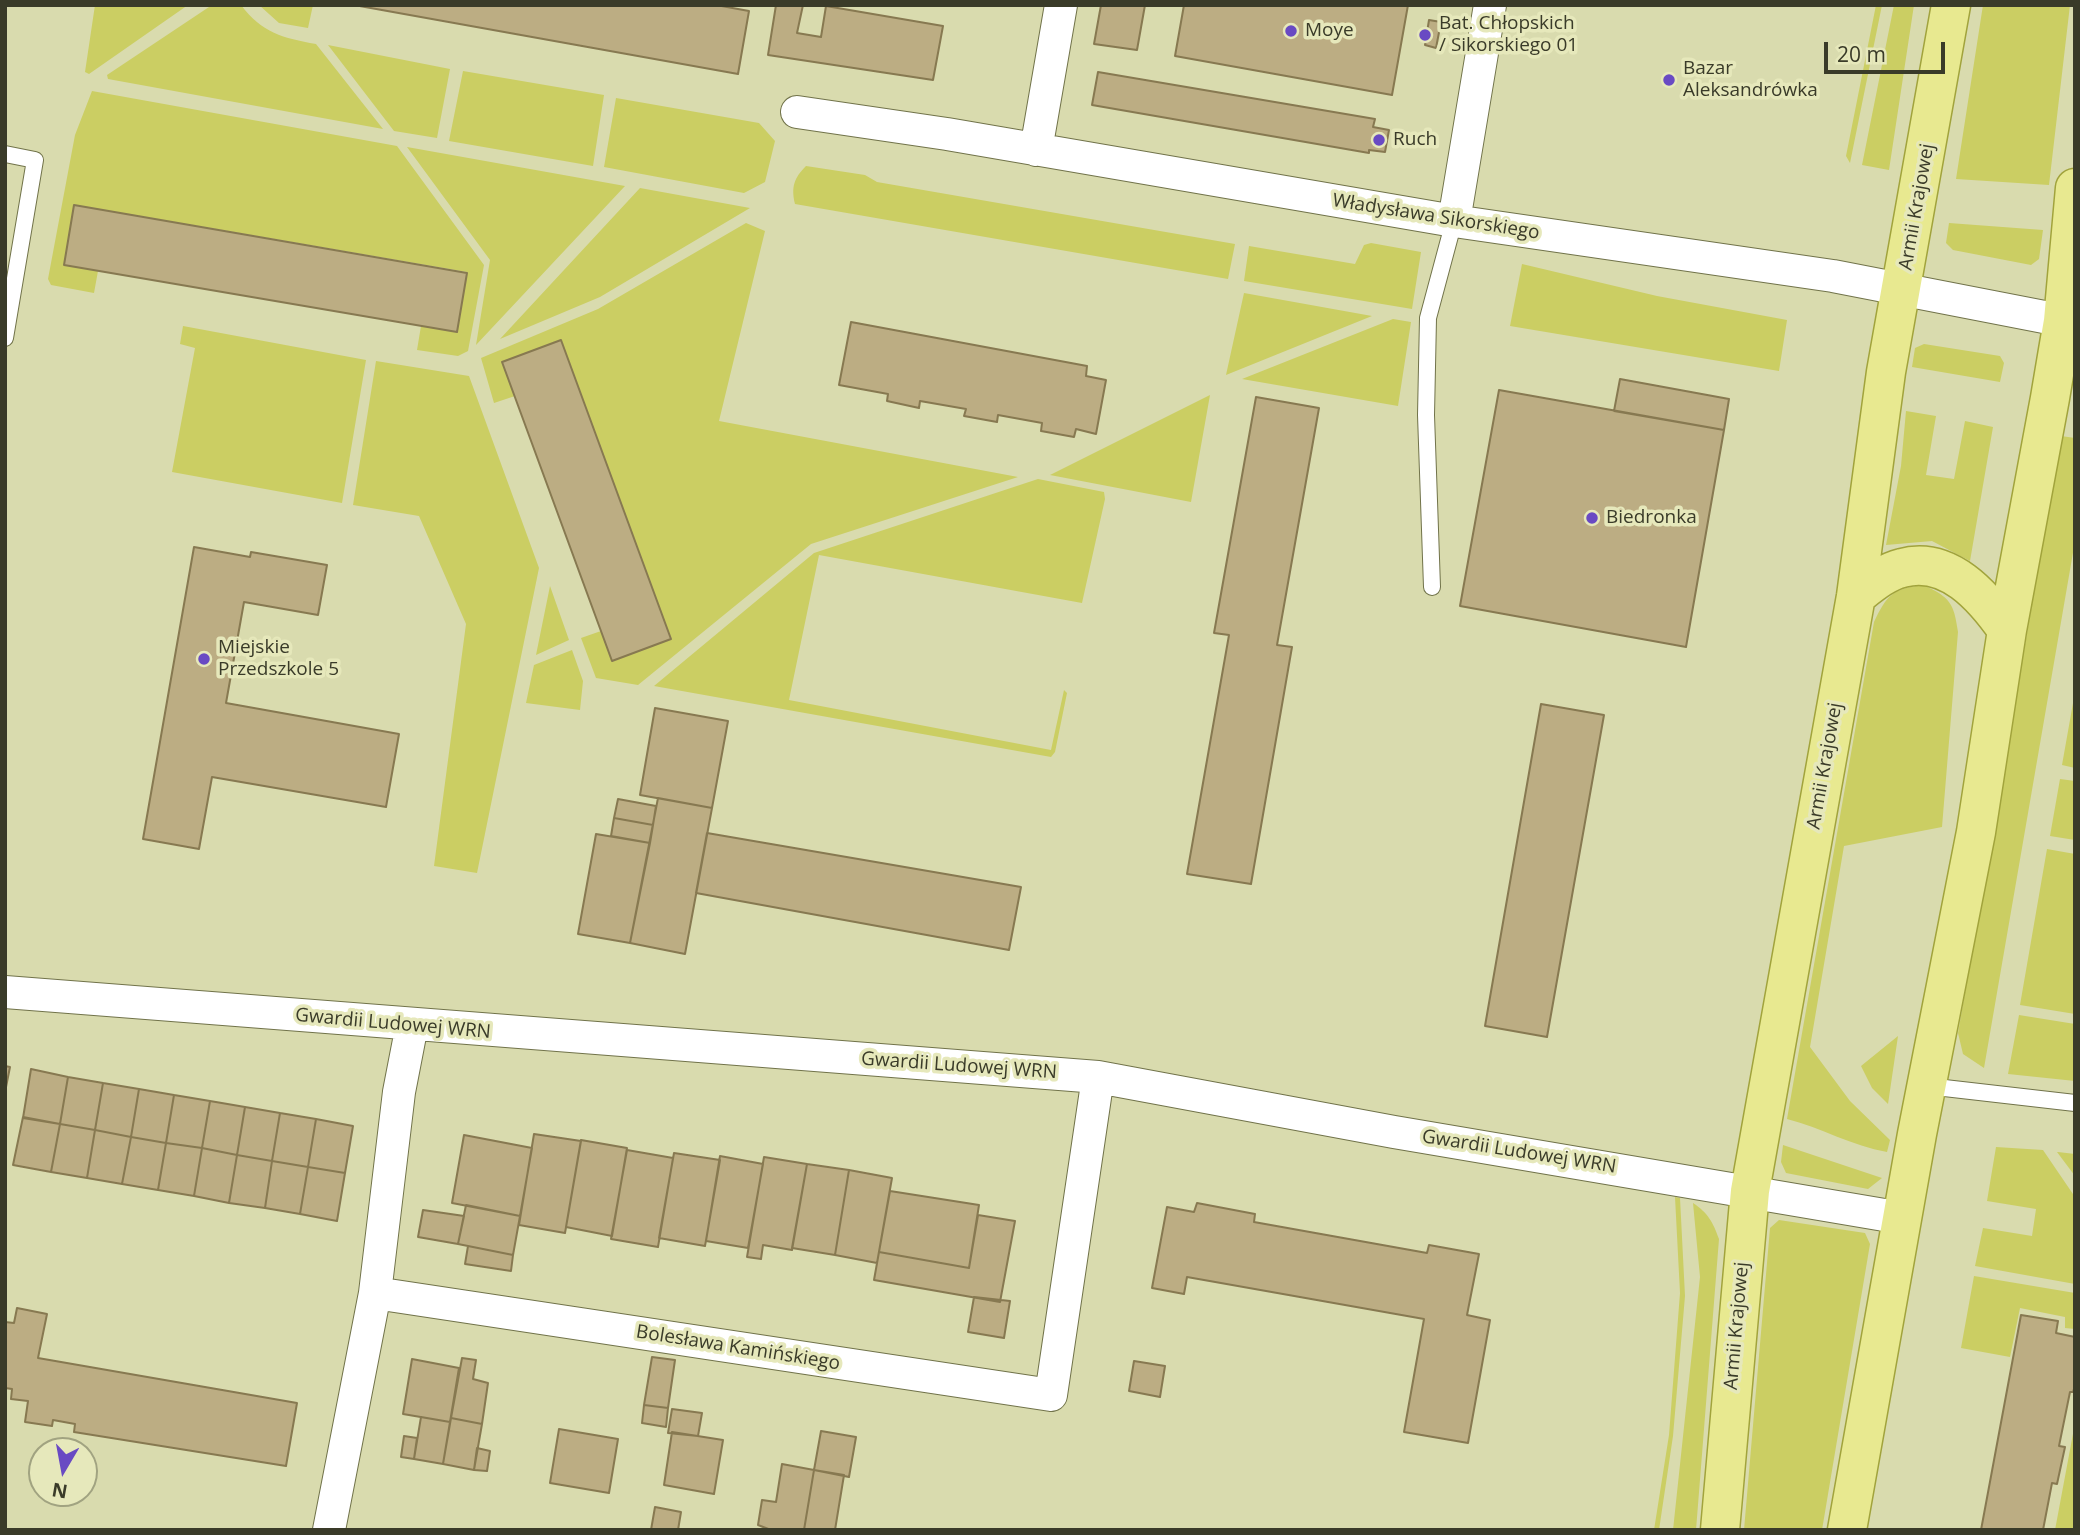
<!DOCTYPE html>
<meta charset="utf-8">
<style>
body{margin:0}
#map{position:relative;width:2080px;height:1535px;overflow:hidden;background:#d9dbae;font-family:"Open Sans",sans-serif}
canvas{display:block}
.frame{position:absolute;inset:0;border:7px solid #3a3b29;pointer-events:none}
.north{position:absolute;left:28px;top:1437px;width:70px;height:70px;box-sizing:border-box;background:#e6e8bb;border:2px solid #a1a381;border-radius:50%;rotate:190deg;font-size:19px;font-weight:700;line-height:28px;text-align:center;color:#3a3b29}
.north::after{content:'';display:block;margin:auto;width:24px;height:32px;background:#694ac3;clip-path:polygon(50% 0,100% 100%,50% 72%,0 100%)}
.scale{position:absolute;left:1824px;top:42px;width:121px;height:32px;box-sizing:border-box;border:4px solid #3a3b29;border-top:0;padding-left:9px;font-size:21px;line-height:24px;white-space:nowrap;color:#3a3b29;-webkit-text-stroke:5px #e6e8bb;paint-order:stroke}
</style>
<div id="map">
<canvas width="2080" height="1535"></canvas>
<div class="frame"></div>
<div class="north">N</div>
<div class="scale">20 m</div>
</div>
<script>
const ctx = document.querySelector('canvas').getContext('2d');
ctx.lineJoin = 'round';
function fill(path, color) { ctx.fillStyle = color; ctx.fill(path, 'evenodd'); }
function stroke(path, color, width, dash) { ctx.strokeStyle = color; ctx.lineWidth = width; ctx.lineCap = dash ? 'butt' : 'round'; ctx.setLineDash(dash || []); ctx.stroke(path); }
function write(font, color, halo, rows, align = 'center') {
  ctx.font = font + ' "Open Sans",sans-serif'; ctx.lineWidth = 7; ctx.setLineDash([]); ctx.textBaseline = 'middle'; ctx.strokeStyle = halo; ctx.fillStyle = color; for (const [text, x, y, turn = 0] of rows) {
    ctx.save(); ctx.translate(x, y); ctx.rotate((+turn || 0) * Math.PI / 180); ctx.textAlign = isNaN(turn) ? turn : align; if (halo) ctx.strokeText(text, 0, 0); ctx.fillText(text, 0, 0); ctx.restore();
  }
}
fill(new Path2D(`
 M95,5H188L89,74L85,72Z
 M212,5H241C262,33 283,38 316,44L383,129L108,79L107,75Z
 M259,5H313L308,28L279,23Z
 M1876,5H1882L1850,163L1846,156Z
 M1894,5H1914L1889,170L1862,165Z
 M1983,5H2070L2049,185L1956,179Z
 M328,45L450,69L437,138L394,131Z
 M463,71L604,95L593,166L449,141Z
 M92,91L397,146L484,265L468,351L458,356L417,350L421,326L457,332L467,272L75,205L98,271L94,293L51,285L48,279L75,135Z
 M616,98L759,123L775,141L765,182L744,193L604,167Z
 M407,147L625,186L476,345L490,260Z
 M806,166L865,175L877,182L1235,244L1228,279L795,204C791,187 794,178 806,166Z
 M640,188L750,208L600,297L500,339Z
 M746,223L765,231L719,421L1018,477L811,544L638,685L596,678L581,638L601,631L612,661L671,639L561,340L502,362L515,396L494,403L481,358L598,309Z
 M1949,223L2043,230L2039,259L2031,265L1953,250L1946,243Z
 M1371,243L1421,252L1412,309L1244,281L1249,246L1355,264L1364,245Z
 M1522,264L1657,296L1787,320L1779,371L1510,326Z
 M1244,293L1372,316L1226,375Z
 M1393,319L1411,322L1398,406L1242,379Z
 M183,326L366,360L342,503L172,472L195,348L180,344Z
 M1924,344L2000,356L2004,363L2000,382L1912,367L1915,348Z
 M376,361L469,376L539,568L477,873L434,866L466,624L419,516L353,505Z
 M1210,395L1191,502L1050,475Z
 M1906,411L1936,416L1926,475L1954,479L1965,421L1993,427L1970,561L1932,541L1886,545L1901,466Z
 M2061,436L2075,438V541L1984,1068L1963,1054L1958,1033Z
 M1038,479L1104,492L1105,499L1082,603L819,555L789,700L1051,750L1064,690L1067,693L1055,752L1051,757L654,686L814,553Z
 M1923,585C1950,597 1954,603 1958,632L1942,827L1844,846L1810,1047L1850,1101L1890,1140L1887,1152C1852,1146 1822,1128 1787,1119L1874,622C1887,595 1892,589 1923,585Z
 M550,586L569,640L536,655Z
 M572,650L583,681L580,710L526,703L534,665Z
 M2073,703L2075,704V768L2062,765Z
 M2060,779L2075,781V840L2050,836Z
 M2047,849L2075,854V1014L2020,1005Z
 M2019,1015L2075,1024V1081L2008,1074Z
 M1898,1036L1888,1104L1872,1088L1861,1066Z
 M1783,1145L1882,1178L1868,1189L1786,1173L1781,1162Z
 M1996,1147L2043,1150L2075,1197V1284L1975,1266L1983,1228L2032,1236L2036,1209L1987,1201Z
 M2058,1152L2075,1154V1176L2057,1152Z
 M1675,1197L1680,1198L1685,1296L1673,1436L1659,1530H1654L1669,1435L1680,1293Z
 M1693,1203C1708,1213 1713,1222 1719,1239L1696,1530H1673L1700,1277Z
 M1779,1220L1865,1233L1870,1244L1822,1530H1744L1770,1228Z
 M1974,1276L2075,1293V1329L2065,1328V1317L2020,1308L2010,1357L1961,1348Z
 M2075,1423V1530H2055Z`), '#cbce63');
const building = new Path2D(`
 M354,5H716L749,11L738,74Z
 M776,5H803L797,33L821,37L826,6L943,26L933,80L768,55Z
 M1101,5H1145L1137,50L1094,44Z
 M1184,5H1408L1392,95L1175,56Z
 M1429,20L1441,22L1436,48L1425,45Z
 M1098,72L1375,119L1373,127L1389,130L1385,152L1369,150V153L1092,105Z
 M74,205L467,273L457,332L64,265Z
 M851,322L1087,366L1086,376L1106,380L1096,434L1076,429L1074,437L1041,431L1042,423L998,415L997,422L964,416L966,409L920,401L919,408L887,401L888,394L839,385Z
 M561,340L671,639L612,661L502,362Z
 M1620,379L1729,399L1724,430L1614,411Z
 M1499,390L1724,430L1686,647L1460,606Z
 M1256,397L1319,408L1277,645L1292,647L1251,884L1187,874L1229,635L1214,633Z
 M194,547L250,557L251,552L327,565L318,615L244,602L226,703L399,734L386,807L212,777L199,849L143,839Z
 M1541,704L1604,715L1547,1037L1485,1026Z
 M655,708L728,721L712,808L640,795Z
 M658,798L712,808L685,954L630,943Z
 M618,799L656,806L653,825L614,818Z
 M614,818L653,825L650,843L611,836Z
 M707,833L1021,887L1009,950L696,893Z
 M596,834L650,843L630,943L578,934Z
 M5,1066L10,1067L5,1092Z
 M31,1069L68,1077L60,1124L23,1118Z
 M68,1077L103,1083L95,1130L60,1124Z
 M103,1083L139,1089L131,1137L95,1130Z
 M139,1089L174,1095L166,1143L131,1137Z
 M174,1095L210,1101L202,1148L166,1143Z
 M210,1101L245,1107L237,1155L202,1148Z
 M245,1107L280,1113L272,1161L237,1155Z
 M280,1113L316,1119L308,1167L272,1161Z
 M23,1117L60,1124L51,1172L13,1165Z
 M316,1119L353,1126L345,1173L308,1167Z
 M60,1124L95,1130L87,1178L51,1172Z
 M95,1130L131,1137L122,1184L87,1178Z
 M534,1134L581,1141L565,1233L519,1225Z
 M464,1135L532,1148L520,1216L452,1203Z
 M131,1137L166,1143L158,1190L122,1184Z
 M581,1140L627,1148L612,1236L566,1227Z
 M166,1143L202,1148L194,1196L158,1190Z
 M202,1148L237,1155L229,1203L194,1196Z
 M627,1150L673,1158L658,1247L611,1239Z
 M674,1153L720,1160L705,1246L659,1238Z
 M237,1155L272,1161L265,1208L229,1203Z
 M720,1156L763,1164L748,1248L706,1241Z
 M764,1157L807,1164L792,1250L763,1245L761,1259L747,1257Z
 M272,1161L308,1167L300,1214L265,1208Z
 M807,1164L849,1170L835,1255L792,1248Z
 M308,1167L345,1173L337,1221L300,1214Z
 M849,1170L892,1178L877,1263L835,1255Z
 M890,1191L979,1205L969,1268L879,1252Z
 M1197,1203L1255,1214L1254,1222L1427,1253L1429,1245L1479,1254L1467,1315L1490,1320L1468,1443L1404,1432L1424,1319L1187,1277L1184,1294L1152,1288L1167,1207L1194,1212Z
 M466,1205L520,1216L513,1255L458,1244Z
 M423,1210L464,1216L458,1244L418,1237Z
 M978,1215L1015,1221L1000,1302L874,1280L879,1252L969,1268Z
 M468,1246L513,1255L511,1271L465,1264Z
 M974,1297L1010,1301L1004,1338L968,1332Z
 M17,1308L47,1314L38,1358L297,1403L286,1466L74,1432L75,1424L53,1420L52,1426L25,1422L28,1401L11,1399L12,1389L5,1388V1322L14,1323Z
 M2021,1315L2058,1321L2056,1333L2075,1337V1386L2073,1392H2070L2059,1446L2065,1447L2057,1484L2052,1483L2043,1530H1981Z
 M652,1357L675,1360L668,1408L644,1405Z
 M462,1358L476,1360L473,1379L488,1383L482,1424L451,1418Z
 M412,1359L459,1368L450,1422L403,1414Z
 M1134,1361L1165,1366L1160,1397L1129,1391Z
 M644,1405L668,1408L666,1427L642,1423Z
 M672,1409L702,1413L698,1436L668,1433Z
 M421,1417L450,1422L443,1464L414,1459Z
 M451,1418L482,1424L474,1470L443,1464Z
 M559,1429L618,1439L609,1493L550,1483Z
 M821,1431L856,1437L849,1477L814,1470Z
 M672,1432L723,1440L714,1494L664,1485Z
 M404,1436L417,1438L414,1459L401,1457Z
 M477,1448L490,1451L487,1471L474,1470Z
 M782,1464L814,1470L804,1530H771L758,1525L762,1500L776,1502Z
 M814,1470L844,1475L835,1530H804Z
 M655,1507L681,1512L678,1530H651Z`);
fill(building, '#bcad83');
stroke(building, '#877951', 2);
const service = new Path2D(`
 M5,154L35,160L5,338
 M1432,587L1426,415L1428,318L1454,221
 M1927,1086L2075,1103`);
const minor = new Path2D(`
 M797,112L947,134L1454,221L1833,276L2075,323
 M1036,150L1061,5
 M1454,221L1490,5
 M5,992L1098,1077L1394,1132L1902,1218
 M412,1025L399,1092L375,1293L1051,1395L1098,1077
 M329,1530L375,1293`);
const primary = new Path2D(`
 M1856,596C1870,585 1885,572 1902,568C1948,555 1984,597 2007,630
 M1720,1530L1750,1191L1856,596L1886,372L1951,5
 M1847,1530L1917,1134L1976,832L2007,630L2050,398L2063,321L2075,188`);
stroke(service, '#71734a', 18);
stroke(minor, '#71734a', 34);
stroke(primary, '#a1a33c', 41);
stroke(service, '#fff', 16);
stroke(minor, '#fff', 32);
stroke(primary, '#e8e990', 38);
for (const [x, y, r, color] of [
 [1291,31,7,"#694ac3"],
 [1425,35,7,"#694ac3"],
 [1669,80,7,"#694ac3"],
 [1379,140,7,"#694ac3"],
 [1592,518,7,"#694ac3"],
 [204,659,7,"#694ac3"]
]) { const dot = new Path2D(); dot.arc(x, y, r, 0, 2 * Math.PI); ctx.fillStyle = color; ctx.fill(dot); stroke(dot, '#e6e8bb', 2.5); }
write('19px', '#3a3b29', '#e6e8bb', [
 ["Bat. Chłopskich",1439,24],
 ["/ Sikorskiego 01",1439,46],
 ["Moye",1305,31],
 ["Bazar",1683,69],
 ["Aleksandrówka",1683,91],
 ["Ruch",1393,140],
 ["Biedronka",1606,518],
 ["Miejskie",218,648],
 ["Przedszkole 5",218,670]
], 'left');
write('19px', '#3a3b29', '#e6e8bb', [
 ["Armii Krajowej",1917,207,-80],
 ["Władysława Sikorskiego",1436,217,9],
 ["Armii Krajowej",1825,766,-80],
 ["Gwardii Ludowej WRN",393,1024,5],
 ["Gwardii Ludowej WRN",959,1066,4],
 ["Gwardii Ludowej WRN",1519,1152,9],
 ["Armii Krajowej",1737,1326,-85],
 ["Bolesława Kamińskiego",738,1348,9]
]);
</script>
